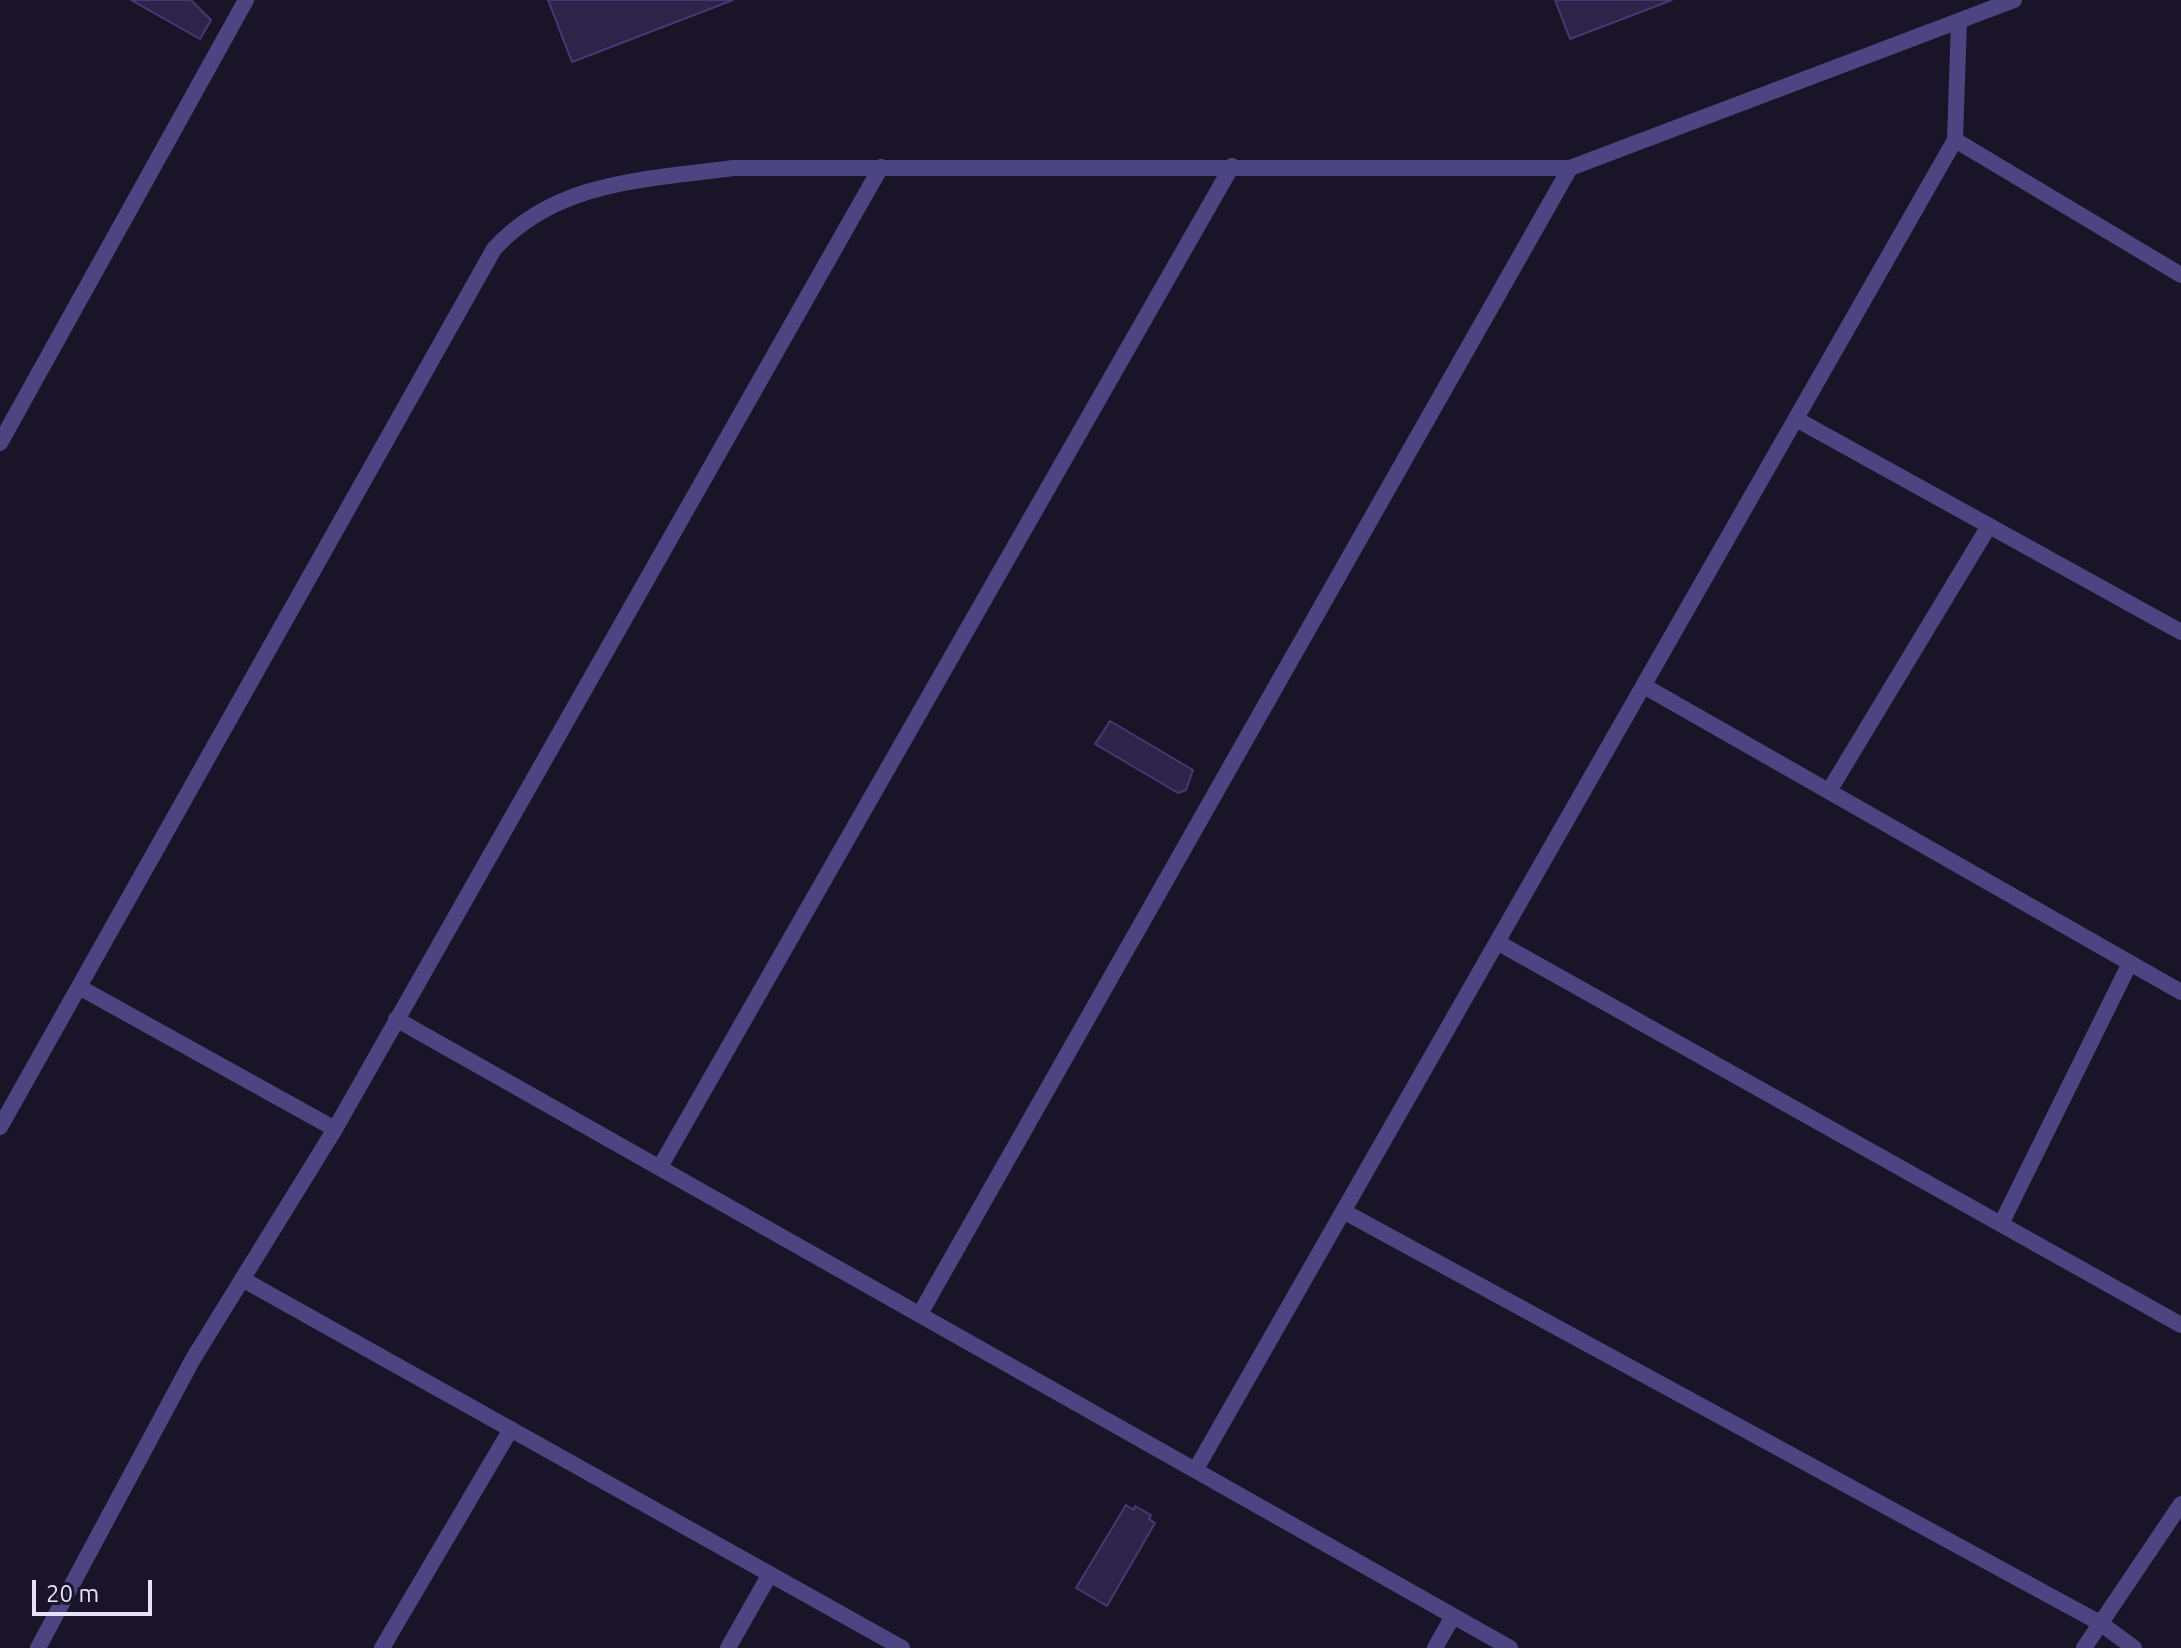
<!DOCTYPE html>
<style>
body{margin:0}
#map{position:relative;width:2181px;height:1648px;overflow:hidden;background:#1a1429;font-family:Ubuntu,sans-serif}
canvas{display:block}
.scale{position:absolute;left:32px;top:1580px;width:120px;height:36px;box-sizing:border-box;border:4px solid #e6e0fb;border-top:0;padding-left:10px;font-size:24px;line-height:28px;white-space:nowrap;color:#e6e0fb;-webkit-text-stroke:6px #1a1429;paint-order:stroke}
</style>
<div id="map">
<canvas width="2181" height="1648"></canvas>
<div class="scale">20 m</div>
</div>
<script>
const ctx = document.querySelector('canvas').getContext('2d');
ctx.lineJoin = 'round';
function fill(path, color) { ctx.fillStyle = color; ctx.fill(path, 'evenodd'); }
function stroke(path, color, width, dash) { ctx.strokeStyle = color; ctx.lineWidth = width; ctx.lineCap = dash ? 'butt' : 'round'; ctx.setLineDash(dash || []); ctx.stroke(path); }
const building = new Path2D(`
 M131,0H191L211,20L200,39Z
 M548,0H733L572,62Z
 M1555,0H1672L1570,39Z
 M1110,721L1193,770L1186,790L1178,793L1095,744Z
 M1126,1505L1134,1510L1135,1506L1151,1515L1149,1519L1155,1523L1107,1606L1076,1588Z`);
fill(building, '#2e2348');
stroke(building, '#483871', 2);
stroke(new Path2D(`
 M1959,21L1955,140L2181,275
 M1796,419L2181,632
 M0,443L246,0
 M1644,686L2181,992
 M1829,791L1989,526
 M1497,942L2181,1325
 M79,987L335,1129
 M396,1019L1510,1648
 M0,1127L494,249C557,180 646,180 733,168H1570L2014,0
 M660,1167L1232,166
 M1343,1211L2100,1623L2134,1648
 M2001,1224L2130,963
 M242,1279L902,1648
 M921,1312L1570,168
 M1196,1469L1955,140
 M38,1648L193,1359L335,1129L881,167
 M382,1648L511,1429
 M728,1648L770,1574
 M1435,1648L1453,1616
 M2084,1648L2181,1504`), '#4d4582', 16);
</script>
